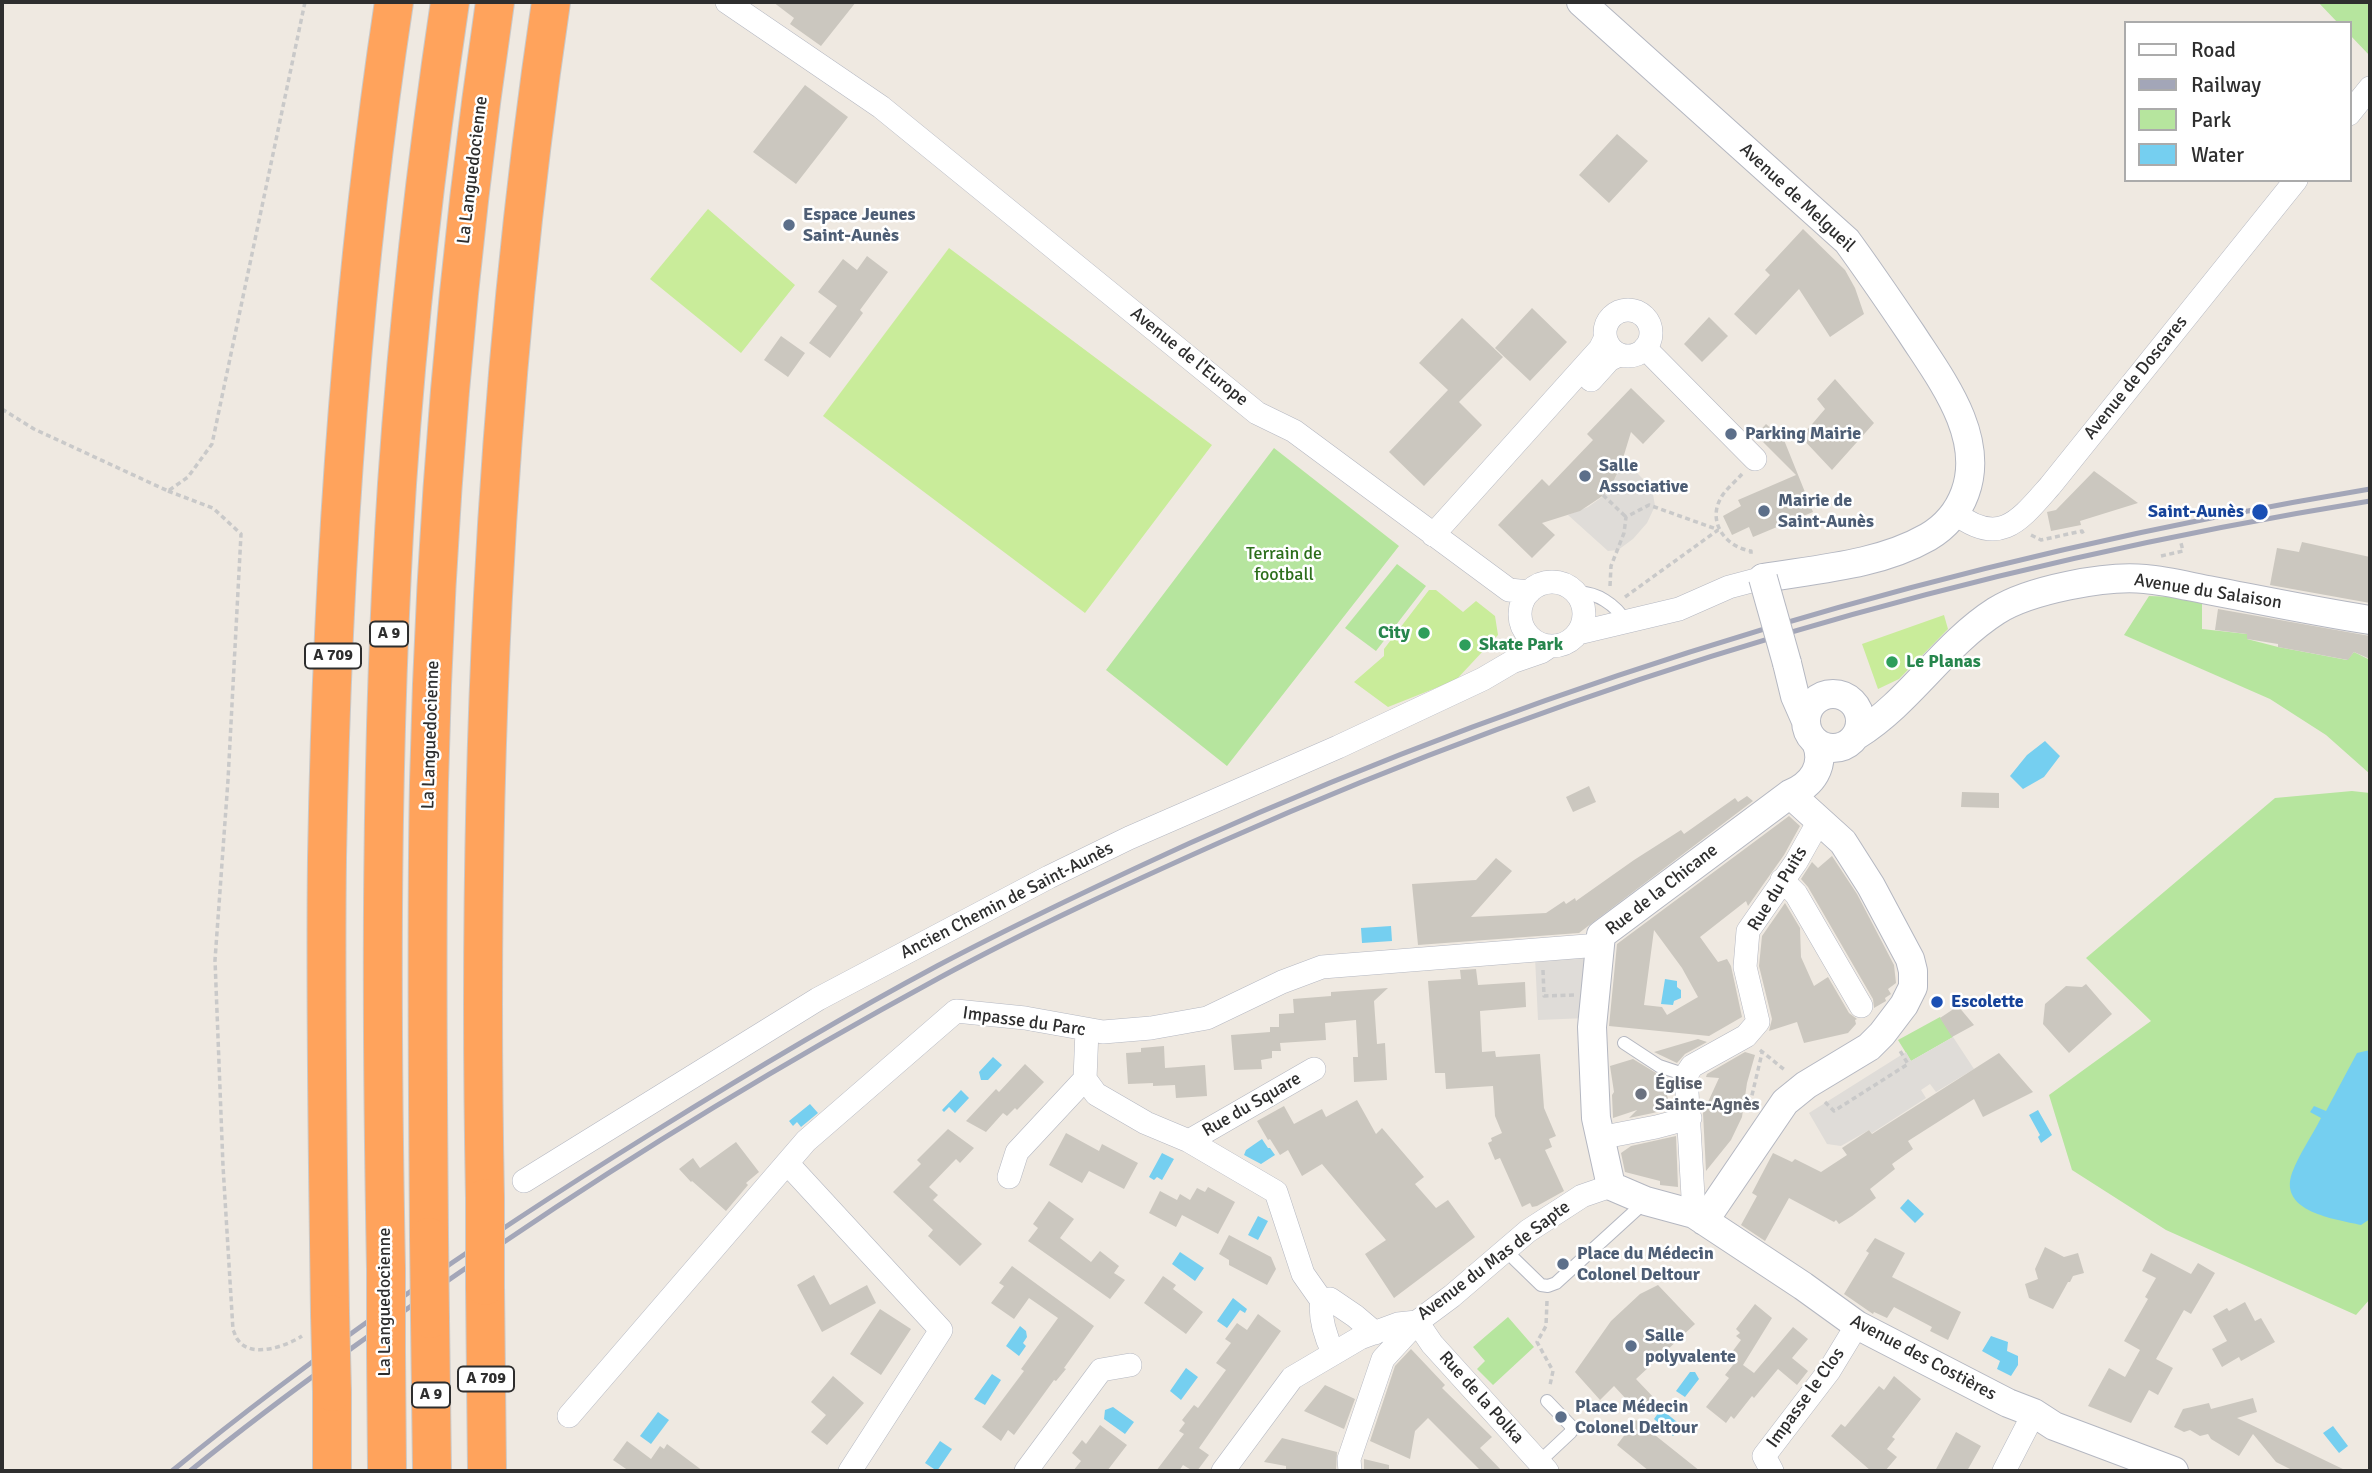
<!DOCTYPE html>
<meta charset="utf-8">
<style>
body{margin:0}
#map{position:relative;width:2372px;height:1473px;overflow:hidden;background:#efe9e1;font-family:Signika,sans-serif}
canvas{display:block}
.frame{position:absolute;inset:0;border:4px solid #2e2e2e;pointer-events:none}
.legend{position:absolute;left:2124px;top:21px;width:228px;height:161px;box-sizing:border-box;background:#fff;border:2px solid #ababab;margin:0;padding:9px 12px;list-style:none;font-size:21px;color:#2e2e2e}
.legend li{display:flex;align-items:center;gap:14px;height:35px}
.legend b{width:35px;border:2px solid #ababab}
</style>
<div id="map">
<canvas width="2372" height="1473"></canvas>
<div class="frame"></div>
<ul class="legend">
<li><b style="height:9px;background:#fff"></b>Road</li>
<li><b style="height:9px;background:#a3a6b8"></b>Railway</li>
<li><b style="height:19px;background:#b6e59e"></b>Park</li>
<li><b style="height:19px;background:#75cff0"></b>Water</li>
</ul>
</div>
<script>
const ctx = document.querySelector('canvas').getContext('2d');
ctx.lineJoin = 'round';
function fill(path, color) { ctx.fillStyle = color; ctx.fill(path, 'evenodd'); }
function stroke(path, color, width, dash) { ctx.strokeStyle = color; ctx.lineWidth = width; ctx.lineCap = dash ? 'butt' : 'round'; ctx.setLineDash(dash || []); ctx.stroke(path); }
function write(font, color, halo, rows, align = 'center') {
  ctx.font = font + ' Signika,sans-serif'; ctx.lineWidth = 5; ctx.setLineDash([]); ctx.textBaseline = 'middle'; ctx.strokeStyle = halo; ctx.fillStyle = color; for (const [text, x, y, turn = 0] of rows) {
    ctx.save(); ctx.translate(x, y); ctx.rotate((+turn || 0) * Math.PI / 180); ctx.textAlign = isNaN(turn) ? turn : align; if (halo) ctx.strokeText(text, 0, 0); ctx.fillText(text, 0, 0); ctx.restore();
  }
}
fill(new Path2D(`
 M2318,2H2370V56L2349,34V23H2338Z
 M1274,448L1399,546L1227,766L1106,670Z
 M1397,564L1426,586L1376,651L1345,628Z
 M2149,596L2202,598V629L2247,634V639L2278,647L2347,660L2354,652L2370,660V774L2326,735L2270,699L2124,635Z
 M2352,791L2370,793V1299L2356,1315L2166,1230L2072,1170L2049,1095L2151,1021L2086,958L2275,798Z
 M1940,1017L1953,1037L1911,1061L1898,1040Z
 M1508,1317L1534,1347L1493,1385L1477,1369L1485,1361L1473,1347Z`), '#b6e59e');
fill(new Path2D(`
 M708,209L795,285L741,353L650,279Z
 M949,248L1212,445L1085,613L823,416Z
 M1429,590H1436L1463,612L1476,601L1495,616L1498,635L1456,680L1388,707L1354,682L1384,656V649Z
 M1944,615L1948,629L1899,679L1878,689L1862,644Z`), '#c9ec9a');
fill(new Path2D(`
 M1623,459L1652,488L1655,506L1647,523L1633,539L1618,550L1608,551L1568,515L1588,507L1602,497L1616,477Z
 M1585,956L1587,1018L1538,1020L1535,957Z
 M1953,1037L1974,1069L1936,1092L1930,1084L1921,1090L1926,1098L1872,1133L1869,1130L1841,1146L1827,1144L1809,1113L1906,1052L1911,1061Z`), '#dfdcd8');
fill(new Path2D(`
 M2045,741L2060,756L2044,777L2023,789L2010,776L2027,755Z
 M1391,926L1392,941L1362,943L1361,928Z
 M1665,979L1677,981V987L1681,990V998L1674,1001L1673,1005L1661,1004Z
 M2370,1050V1219L2361,1225C2335,1219 2278,1212 2292,1173C2299,1154 2312,1136 2321,1118L2310,1112L2314,1106L2326,1111L2357,1053Z
 M993,1057L1002,1065L988,1080H981L979,1072Z
 M961,1090L969,1098L955,1113L949,1107L944,1112L942,1110Z
 M810,1104L818,1113L801,1127L797,1122L793,1126L789,1121Z
 M2038,1110L2052,1135L2041,1143L2038,1137L2040,1135L2029,1115Z
 M1262,1139L1268,1148H1270L1275,1155L1261,1164L1244,1155L1246,1150Z
 M1162,1153L1174,1159L1162,1180L1157,1177L1154,1180L1149,1177Z
 M1908,1199L1924,1214L1915,1223L1900,1208Z
 M1258,1216L1268,1221L1258,1240L1248,1235Z
 M1180,1252L1204,1268L1195,1281L1172,1264Z
 M1233,1298L1247,1309L1245,1313L1240,1310L1227,1328L1217,1321Z
 M1020,1326L1026,1331L1027,1337L1023,1343L1026,1346L1019,1356L1006,1346Z
 M1991,1336L2008,1342L2007,1351L2018,1356V1365L2011,1376L1997,1369L2000,1361L1982,1351Z
 M1186,1368L1198,1377L1181,1400L1170,1391Z
 M1690,1372H1695L1699,1379L1685,1397L1676,1391Z
 M992,1374L1001,1380L985,1405L974,1399Z
 M1113,1407L1134,1422L1125,1434L1104,1419L1105,1410Z
 M1661,1409L1682,1426L1673,1436L1654,1419Z
 M658,1412L669,1420L651,1444L640,1436Z
 M2333,1426L2348,1446L2339,1453L2323,1433Z
 M940,1441L952,1449L937,1471L925,1463Z`), '#75cff0');
fill(new Path2D(`
 M773,2H856L821,46L790,24L794,18Z
 M805,85L848,117L796,184L753,152Z
 M1617,134L1648,161L1609,203L1579,175Z
 M1803,229L1845,270L1855,288L1864,314L1830,337L1799,289L1756,335L1734,314L1770,275L1765,270Z
 M867,256L888,272L860,310L863,313L830,358L809,343L837,306L818,292L843,259L857,270Z
 M1532,308L1567,342L1530,381L1495,348Z
 M1709,317L1728,336L1702,362L1684,344Z
 M1462,318L1503,357L1459,402L1482,425L1424,486L1389,452L1448,390L1419,363Z
 M781,336L805,353L788,377L764,360Z
 M1835,379L1874,423L1832,470L1801,437L1825,409L1817,399Z
 M1631,388L1665,421L1643,444L1631,432L1620,468L1610,488L1601,497L1580,511L1542,523L1555,535L1532,558L1498,525L1542,479L1549,486L1593,440L1587,434Z
 M1766,424L1784,440L1813,512L1753,537L1749,527L1732,535L1723,516L1741,506L1738,500L1796,475L1756,435Z
 M2094,471L2138,503L2080,521L2081,525L2051,531L2047,512L2056,510Z
 M2302,542L2370,557V603L2270,585L2277,548L2299,552Z
 M2218,609L2370,636V659L2354,652L2348,660L2278,647V644L2247,639V634L2215,630Z
 M1589,786L1596,802L1573,812L1566,797Z
 M1962,792L1999,793V808L1961,807Z
 M1747,796L1753,801L1579,933L1418,945L1412,884L1476,880L1496,858L1512,871L1471,917L1546,913L1564,901L1566,904L1575,898L1576,901L1634,860L1681,830L1684,834L1735,798L1738,802Z
 M1789,816L1800,826L1784,855L1748,906L1746,901L1700,937L1718,962L1727,959L1731,966L1742,1017L1709,1036L1609,1026L1617,944ZM1654,930L1682,968L1698,997L1667,1015L1662,1007L1644,1005Z
 M1832,856L1857,894L1894,965L1896,983L1888,989L1891,994L1885,998L1886,1001L1874,1008L1873,999L1808,887L1801,879L1812,862L1818,868Z
 M1785,903L1800,928L1801,957L1814,986L1828,977L1849,1013L1857,1019L1855,1020L1856,1024L1848,1033L1804,1043L1797,1022L1769,1031L1772,1019L1759,966L1762,936Z
 M1476,969L1478,985L1525,982L1526,1007L1480,1011L1482,1052L1495,1051L1496,1057L1540,1054L1544,1108L1556,1136L1549,1139L1552,1147L1545,1150L1564,1191L1537,1206L1532,1207L1530,1203L1522,1207L1500,1158L1495,1160L1488,1143L1492,1141L1491,1138L1502,1133L1495,1116L1493,1086L1446,1089L1445,1073H1435L1428,981L1461,979L1460,970Z
 M2086,984L2112,1014L2069,1053L2043,1024L2045,1004L2066,986L2082,987Z
 M1388,988L1374,1001L1377,1044L1385,1043L1387,1080L1354,1082L1353,1057H1358L1356,1020L1325,1023L1326,1040L1280,1043L1281,1051H1272V1058L1261,1060L1262,1069L1234,1070L1231,1035L1270,1032V1027H1279V1014L1294,1013L1293,999L1331,996V992Z
 M1958,1006L1974,1025L1952,1037L1940,1018Z
 M1698,1039L1707,1042L1685,1054L1677,1063L1654,1052Z
 M1164,1046L1165,1068L1205,1065L1207,1096L1176,1098L1175,1085L1153,1086V1083L1128,1084L1126,1053L1141,1052V1048Z
 M1745,1052L1755,1055L1747,1083L1742,1117L1731,1140L1706,1171L1703,1113L1719,1078L1706,1077L1707,1074Z
 M1999,1053L2033,1092L1983,1117L1974,1099L1908,1141L1913,1149L1892,1164L1895,1169L1870,1189L1876,1198L1852,1216L1839,1224L1836,1220L1834,1222L1789,1198L1765,1241L1741,1225L1757,1196L1752,1193L1773,1153L1792,1162L1795,1159L1821,1172L1847,1155L1842,1148L1869,1130L1872,1134Z
 M1633,1059L1661,1076L1670,1105L1668,1109L1653,1113L1629,1118L1637,1110L1613,1118L1612,1095L1614,1092L1610,1066Z
 M1025,1064L1044,1082L1017,1110L1015,1108L1007,1116L1003,1113L986,1132L966,1121L996,1089L999,1092Z
 M1357,1100L1376,1134L1382,1128L1424,1177L1415,1184L1436,1208L1448,1200L1475,1237L1394,1298L1365,1254L1386,1240L1322,1164L1302,1176L1288,1150L1280,1155L1270,1139L1268,1140L1257,1121L1284,1106L1294,1124L1322,1109L1326,1117Z
 M948,1129L974,1148L960,1163L956,1159L929,1187L938,1195L933,1200L982,1244L960,1266L928,1236L933,1230L893,1192L921,1164L917,1160Z
 M1066,1133L1099,1151L1102,1144L1138,1163L1124,1189L1089,1171L1082,1183L1049,1165Z
 M1676,1136L1678,1187L1660,1185V1181L1625,1172L1621,1153L1631,1146Z
 M736,1142L759,1172L746,1183L748,1185L726,1211L692,1181L691,1182L679,1169L693,1158L700,1168Z
 M1208,1187L1235,1202L1218,1234L1182,1215L1176,1227L1149,1213L1160,1191L1177,1200L1180,1194L1190,1200L1197,1188L1205,1192Z
 M1049,1201L1074,1219L1060,1238L1091,1262L1100,1251L1119,1266L1114,1273L1125,1280L1110,1299L1028,1241L1038,1228L1033,1224Z
 M1229,1235L1271,1257L1276,1269L1267,1285L1229,1265V1260L1219,1254Z
 M1875,1238L1905,1253L1892,1277L1961,1312L1948,1340L1930,1331L1932,1327L1894,1307L1887,1318L1874,1312L1873,1314L1844,1294L1869,1253L1866,1251Z
 M2045,1247L2064,1257L2078,1253L2084,1273L2073,1276L2070,1282H2068L2053,1309L2029,1298L2025,1284L2038,1279L2035,1269Z
 M2151,1253L2191,1274L2198,1263L2215,1273L2191,1314L2184,1310L2156,1359L2173,1368L2158,1395L2149,1390L2131,1423L2088,1406L2109,1368L2125,1377L2140,1350L2124,1341L2148,1299L2145,1297L2156,1278L2142,1271Z
 M1012,1266L1094,1326L1064,1368L1066,1369L1056,1381L1054,1380L1014,1435L1008,1430L1001,1441L982,1427L1024,1371L1021,1369L1058,1318L1029,1298L1014,1319L991,1303L1004,1286L999,1283Z
 M814,1275L830,1305L867,1285L876,1303L822,1332L797,1285Z
 M1163,1276L1176,1285L1173,1289L1203,1312L1186,1334L1144,1303Z
 M1658,1285L1695,1324L1636,1379L1655,1399L1640,1414L1614,1386L1600,1400L1575,1372L1611,1321L1640,1294Z
 M2245,1302L2255,1321L2261,1318L2275,1342L2241,1361L2239,1357L2222,1367L2212,1349L2227,1341L2213,1316L2227,1308L2229,1311Z
 M1755,1304L1772,1318L1743,1365L1754,1373L1793,1327L1808,1339L1792,1358L1808,1371L1797,1385L1778,1369L1754,1398L1752,1396L1734,1419L1731,1416L1726,1423L1706,1407L1729,1378L1725,1375L1733,1365L1726,1360L1741,1340L1736,1336L1740,1333L1736,1329Z
 M880,1309L911,1329L881,1375L850,1354Z
 M1258,1314L1281,1331L1199,1448L1209,1455L1197,1471H1193L1183,1465L1179,1471H1156L1184,1434L1179,1431L1185,1423L1182,1420L1194,1405L1198,1408L1226,1370L1216,1363L1231,1343L1225,1339L1237,1323L1247,1330Z
 M1411,1349L1445,1385L1442,1388L1492,1437L1480,1448L1502,1471H1481L1428,1418L1415,1431L1410,1459L1370,1441L1395,1366Z
 M833,1376L864,1403L827,1445L811,1432L826,1415L811,1402Z
 M1894,1376L1921,1399L1892,1437L1895,1439L1887,1449L1897,1457L1885,1471H1871L1831,1436L1841,1424L1845,1427L1879,1386L1884,1390Z
 M1325,1385L1355,1399L1344,1429L1304,1411Z
 M2253,1398L2257,1412L2237,1418L2347,1471H2294L2276,1462L2253,1434L2239,1456L2211,1439L2208,1434L2200,1436L2190,1430L2184,1432L2174,1427L2183,1409L2209,1403L2211,1409Z
 M1636,1420L1700,1471H1649L1617,1445Z
 M1100,1425L1127,1445L1107,1471H1073L1081,1461L1072,1453L1082,1440L1086,1444Z
 M1956,1432L1981,1446L1967,1471H1935Z
 M1282,1438L1337,1452L1336,1471H1286V1466L1264,1462Z
 M627,1441L651,1459L660,1446L664,1449L667,1444L703,1471H629L613,1460Z
 M1364,1459L1389,1465V1471H1364Z`), '#cbc7bf');
const service = new Path2D(`
 M1576,593C1596,591 1616,605 1626,622
 M1624,1043L1659,1066L1686,1075
 M1505,1250L1541,1285L1548,1286L1556,1283L1646,1201
 M1539,1462L1571,1432V1426L1547,1401`);
const minor = new Path2D(`
 M727,2L881,107L1257,413L1294,431L1509,590L1529,592
 M2349,114L2370,88
 M1605 333a23 23 0 1 1 46 0a23 23 0 1 1-46 0Z
 M1645,348L1755,459
 M1591,380L1609,360L1619,355
 M1955,513C2000,548 2020,520 2050,486L2296,180
 M1433,535L1600,349L1605,339
 M1520 614a32 32 0 1 1 64 0a32 32 0 1 1-64 0Z
 M1578,633L1679,609L1729,587L1763,578
 M1782,880L1796,894L1861,1006
 M1087,1030L1085,1079L1096,1094L1146,1123L1189,1141L1276,1192L1303,1274L1322,1301C1319,1317 1326,1338 1333,1352
 M1599,1138L1656,1127L1690,1118
 M1189,1141L1314,1069
 M787,1163L941,1330L850,1471
 M1009,1177L1017,1152L1085,1079
 M524,1181L818,999L1049,877L1129,838L1338,747L1483,679L1512,662L1541,652L1550,646
 M1694,1214L1686,1075L1692,1066L1746,1036L1758,1022L1745,967L1748,931L1796,862L1819,821
 M1322,1301L1330,1299L1355,1316L1375,1333
 M569,1416L806,1141L956,1011L1025,1018L1103,1032L1151,1028L1207,1018L1282,982L1322,967L1599,945
 M1026,1471L1101,1370L1130,1365
 M1223,1471L1292,1378L1360,1338L1398,1324L1417,1322L1452,1296L1528,1231L1582,1196L1611,1186
 M1350,1471L1349,1459L1383,1359L1417,1322L1432,1344L1547,1471
 M1772,1471L1764,1456L1829,1371L1857,1325
 M2004,1471L2034,1413`);
const tertiary = new Path2D(`
 M1581,2L1847,241C1869,271 1890,302 1911,333C1940,378 1986,436 1965,493C1958,512 1945,527 1928,537C1879,565 1818,569 1763,578
 M1787,663L1795,696L1806,721
 M1806 721a27 27 0 1 1 54 0a27 27 0 1 1-54 0Z
 M1857,735C1910,702 1943,645 1996,611C2029,590 2106,575 2145,579C2168,581 2191,587 2213,591C2265,601 2318,612 2370,620
 M1816,742C1826,766 1812,785 1790,794L1601,935L1592,1027L1596,1118L1611,1186L1646,1201L1694,1214L1803,1286L1857,1325L2008,1403L2034,1413L2054,1426L2174,1471
 M1704,1221L1785,1102L1806,1085L1869,1047L1882,1034L1904,1005L1913,987V971L1910,959L1871,886L1843,842L1790,794`);
const motorway = new Path2D(`
 M485,1198C477,798 492,398 551,2
 M429,1237C428,1086 426,934 429,783C435,521 457,260 495,2
 M386,1269C381,1008 380,745 397,484C408,323 426,162 450,2
 M485,1286L487,1471
 M330,1314C328,1162 325,1010 327,858C332,572 351,285 394,2
 M430,1319L432,1471
 M386,1352L387,1471
 M332,1392V1471`);
stroke(service, '#b4b7c1', 14);
stroke(minor, '#b4b7c1', 24);
stroke(tertiary, '#b4b7c1', 30);
stroke(motorway, '#c9c9c9', 40);
stroke(new Path2D(`
 M2,409L34,429L168,491L188,477L212,444L305,2
 M1742,474C1736,481 1727,488 1722,496C1706,521 1725,547 1751,551V557
 M168,491L213,508L241,534L228,780L215,960L223,1166L233,1330C235,1333 235,1337 238,1340C251,1359 287,1346 302,1336
 M1603,495L1626,517
 M2031,535L2041,540L2082,531L2084,535
 M2161,556L2183,551L2181,543
 M1610,586L1611,566L1624,533L1626,517L1649,505L1719,530
 M1625,597L1718,530
 M1543,970L1544,996L1574,995
 M1760,1050L1786,1071
 M1825,1102L1834,1111L1908,1064L1899,1049
 M1748,1112L1762,1053
 M1547,1301L1546,1326L1537,1342L1553,1371L1550,1385`), '#c9c9c9', 3.5, [5, 3.5]);
stroke(service, '#fff', 12);
stroke(minor, '#fff', 23);
stroke(tertiary, '#fff', 28);
stroke(motorway, '#ffa35c', 38);
stroke(new Path2D(`
 M172,1471C323,1347 486,1236 652,1133C745,1075 840,1018 937,966C1020,922 1105,882 1190,843C1568,673 1961,557 2370,489
 M190,1471C291,1389 397,1315 504,1242C644,1147 790,1059 939,978C1031,928 1127,884 1223,841C1589,678 1975,565 2370,501`), '#a3a6b8', 5);
const tertiaryBridge = new Path2D(`
 M1763,578L1787,663`);
const motorwayBridge = new Path2D(`
 M485,1198V1286
 M429,1237L430,1319
 M386,1269V1352
 M330,1314L332,1392`);
stroke(tertiaryBridge, '#b4b7c1', 30, []);
stroke(motorwayBridge, '#c9c9c9', 40, []);
stroke(tertiaryBridge, '#fff', 28);
stroke(motorwayBridge, '#ffa35c', 38);
for (const [x, y, r, color] of [
 [789,225,7,"#5c6f8a"],
 [1731,434,7,"#5c6f8a"],
 [1585,476,7,"#5c6f8a"],
 [1764,511,7,"#5c6f8a"],
 [2260,512,9,"#1a4fb4"],
 [1424,633,7,"#2e9e5b"],
 [1465,645,7,"#2e9e5b"],
 [1892,662,7,"#2e9e5b"],
 [1937,1002,7,"#1a4fb4"],
 [1641,1094,7,"#6b7280"],
 [1563,1264,7,"#5c6f8a"],
 [1631,1346,7,"#5c6f8a"],
 [1561,1417,7,"#5c6f8a"]
]) { const dot = new Path2D(); dot.arc(x, y, r, 0, 2 * Math.PI); ctx.fillStyle = color; ctx.fill(dot); stroke(dot, '#fff', 2.5); }
for (const [x, y, w] of [
 [389,634,38],
 [333,656,56],
 [486,1379,56],
 [431,1395,38]
]) { const box = new Path2D(); box.roundRect(x - w / 2, y - 12.5, w, 25, 5); ctx.fillStyle = '#fff'; ctx.fill(box); stroke(box, '#2e2e2e', 2); }
write('bold 16px', '#2e2e2e', null, [
 ["A 9",389,634],
 ["A 709",333,656],
 ["A 709",486,1379],
 ["A 9",431,1395]
]);
write('18px', '#2e2e2e', '#fff', [
 ["La Languedocienne",473,170,-83],
 ["Avenue de Melgueil",1797,198,43],
 ["Avenue de l'Europe",1189,357,39],
 ["Avenue de Doscares",2136,378,-51],
 ["Avenue du Salaison",2208,592,9],
 ["La Languedocienne",431,735,-88],
 ["Rue du Puits",1778,889,-58],
 ["Rue de la Chicane",1662,890,-38],
 ["Ancien Chemin de Saint-Aunès",1007,901,-27],
 ["Impasse du Parc",1024,1022,8],
 ["Rue du Square",1252,1105,-30],
 ["Avenue du Mas de Sapte",1494,1261,-37],
 ["La Languedocienne",385,1302,-90],
 ["Avenue des Costières",1923,1358,28],
 ["Rue de la Polka",1481,1398,48],
 ["Impasse le Clos",1806,1398,-54]
]);
write('bold 18px', '#4e5e75', '#fff', [
 ["Espace Jeunes",803,215],
 ["Saint-Aunès",803,236],
 ["Parking Mairie",1745,434],
 ["Salle",1599,466],
 ["Associative",1599,487],
 ["Mairie de",1778,501],
 ["Saint-Aunès",1778,522],
 ["Place du Médecin",1577,1254],
 ["Colonel Deltour",1577,1275],
 ["Salle",1645,1336],
 ["polyvalente",1645,1357],
 ["Place Médecin",1575,1407],
 ["Colonel Deltour",1575,1428]
], 'left');
write('bold 18px', '#164399', '#fff', [
 ["Saint-Aunès",2244,512],
 ["Escolette",1951,1002,"left"]
], 'right');
write('18px', '#2c6e1b', '#fff', [
 ["Terrain de",1284,554],
 ["football",1284,575]
]);
write('bold 18px', '#27864d', '#fff', [
 ["City",1410,633,"right"],
 ["Skate Park",1479,645],
 ["Le Planas",1906,662]
], 'left');
write('bold 18px', '#5b616d', '#fff', [
 ["Église",1655,1084],
 ["Sainte-Agnès",1655,1105]
], 'left');
</script>
